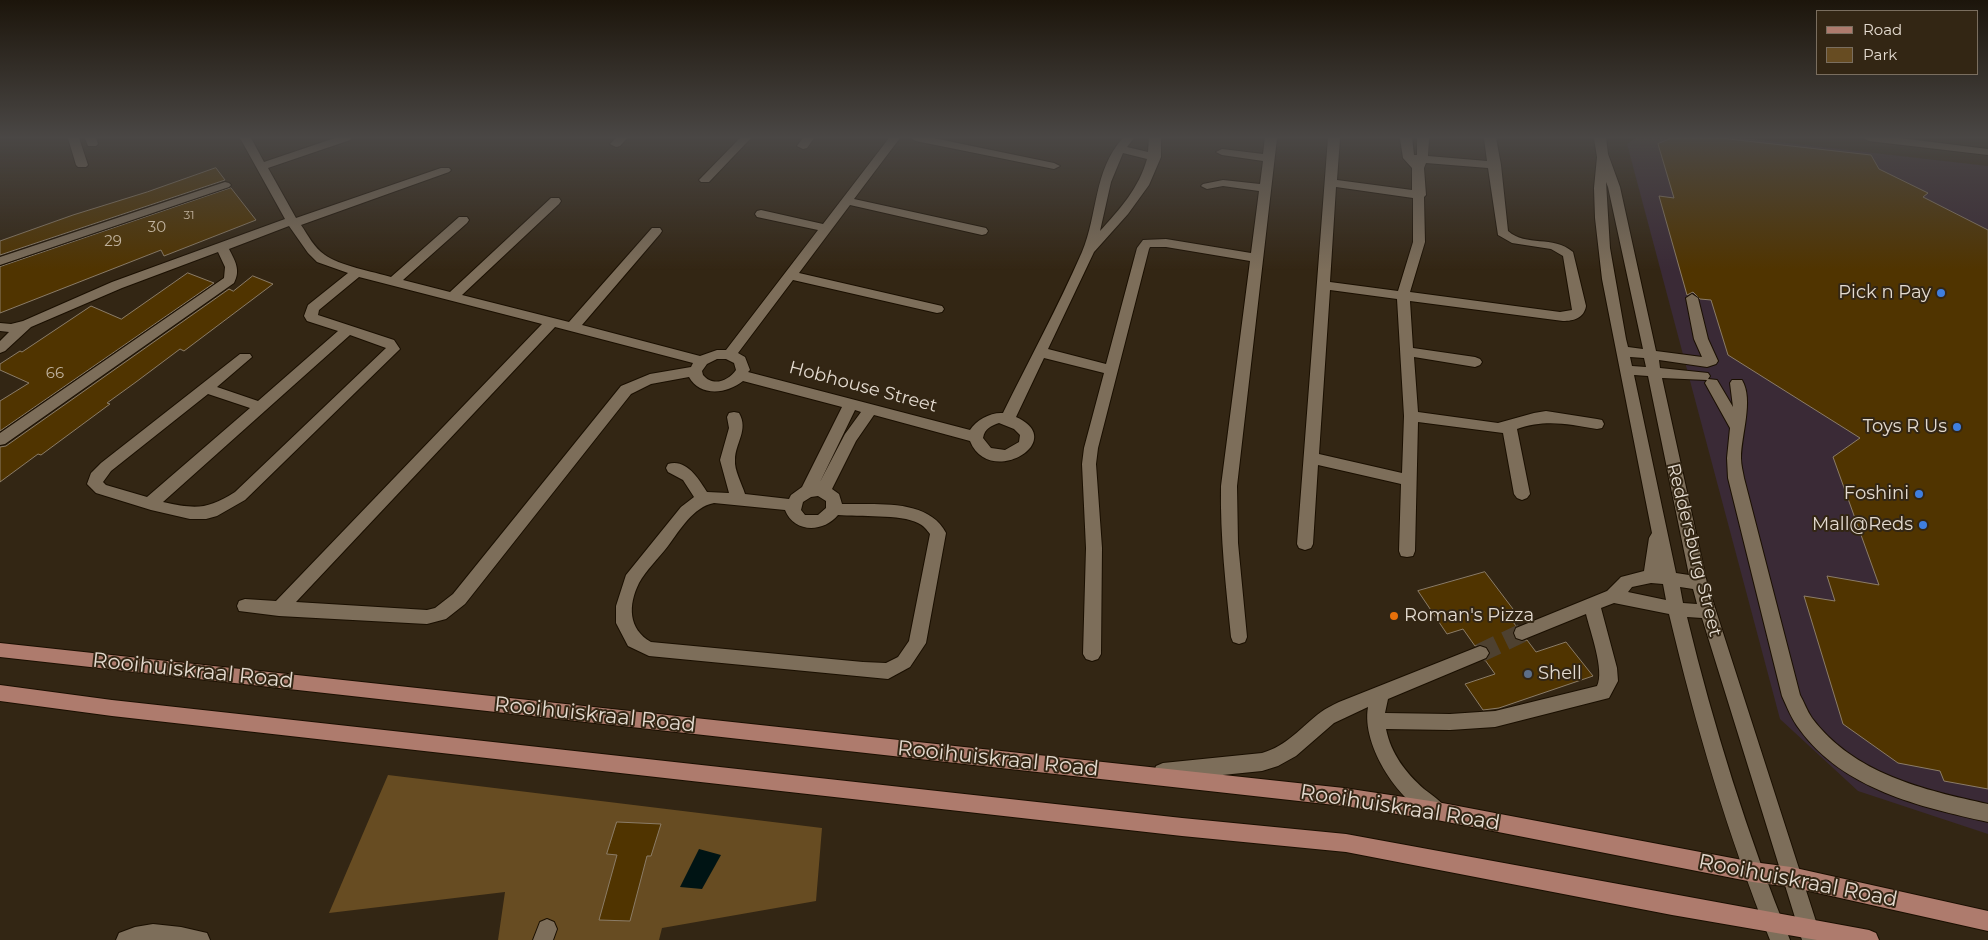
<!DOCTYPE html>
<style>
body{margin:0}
#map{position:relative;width:1988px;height:940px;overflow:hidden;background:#332614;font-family:Montserrat,sans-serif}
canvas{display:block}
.legend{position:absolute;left:1816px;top:10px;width:162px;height:65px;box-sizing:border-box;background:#332614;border:1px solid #7a6e5f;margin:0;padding:6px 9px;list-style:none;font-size:15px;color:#e4dbd0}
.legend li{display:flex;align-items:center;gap:10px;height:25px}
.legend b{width:25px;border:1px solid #7a6e5f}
</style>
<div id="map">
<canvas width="1988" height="940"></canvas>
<ul class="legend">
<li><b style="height:6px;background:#ae7b6d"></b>Road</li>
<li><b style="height:14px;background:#674c22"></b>Park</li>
</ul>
</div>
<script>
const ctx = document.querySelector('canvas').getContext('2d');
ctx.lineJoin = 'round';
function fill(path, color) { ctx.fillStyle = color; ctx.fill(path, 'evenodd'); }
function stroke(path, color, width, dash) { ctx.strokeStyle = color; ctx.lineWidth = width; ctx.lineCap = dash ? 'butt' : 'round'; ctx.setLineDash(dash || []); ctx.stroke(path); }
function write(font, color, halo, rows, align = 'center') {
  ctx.font = font + ' Montserrat,sans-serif'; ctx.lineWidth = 4; ctx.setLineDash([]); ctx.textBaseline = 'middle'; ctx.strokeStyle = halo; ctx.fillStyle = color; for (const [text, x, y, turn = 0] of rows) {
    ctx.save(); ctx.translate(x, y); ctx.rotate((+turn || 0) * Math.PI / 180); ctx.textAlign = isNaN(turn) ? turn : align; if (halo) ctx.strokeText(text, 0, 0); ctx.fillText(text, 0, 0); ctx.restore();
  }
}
fill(new Path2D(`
 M1635,138H1744L1988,166V834L1858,791L1780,719L1627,144Z`), '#3a2a36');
fill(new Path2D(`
 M388,775L822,828L816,901L662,928L659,940H498L505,892L329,913Z`), '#674c22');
fill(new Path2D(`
 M699,849L721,855L702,889L680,887Z`), '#001414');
const building = new Path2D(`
 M1672,138H1720L1871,155L1879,169L1928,193L1923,197L1988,230V789L1944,781L1940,771L1898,763L1843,724L1804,596L1835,601L1827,576L1879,585L1833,457L1860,438L1728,355L1711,300L1700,299L1693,292L1687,295L1659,196L1674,198L1658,144Z
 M216,168L225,180L0,255V241L73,215L147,192Z
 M231,188L256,220L164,256L161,250L0,313V267Z
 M188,273L214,283L0,431V401L29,383L0,370V364L20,351L22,352L91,306L121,319Z
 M253,276L273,284L184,351L180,349L136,382L107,403L110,404L41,455L38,454L0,482V447L6,446L229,289L233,291Z
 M1485,572L1516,613L1508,615L1516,626L1512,632L1514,639L1521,642L1527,640L1536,652L1566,642L1593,676L1499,708L1483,710L1465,684L1495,674L1485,660L1491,652L1487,646L1481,644L1475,646L1463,629L1447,634L1418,591Z
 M617,822L661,824L651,856H647L630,921L599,920L617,855L607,854Z`);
fill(building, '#503400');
stroke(building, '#8b7c67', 1);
stroke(new Path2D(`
 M1480,653L1522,633`), '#4e4130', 19, [19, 9]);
const minor = new Path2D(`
 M68,138H79L88,165L86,167H78L76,165Z
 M85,138H96L98,144L96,146H88Z
 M240,138H251L264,162L335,138H351L350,140L268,168L296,218L441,168H449L451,170L449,172L301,225C308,235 314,248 325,255C338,265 374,272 391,277L459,217H467L469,220L467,223L403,280L450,292L551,198H559L561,201L559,204L462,295L569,322L652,228H660L662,231L660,234L582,325L700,356L717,350H726L818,230L757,217L755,214L757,211L761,210L823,224L889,138H900L854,199L986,228L988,231L986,234L982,235L850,205L799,273L942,306L944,309L942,312L937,313L793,280L738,353L745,357L750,370L748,372L970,430C976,420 991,412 1003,413C1029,360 1058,307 1082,252C1098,215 1093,171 1123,138H1134L1127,147L1148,152L1149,138H1161V157L1149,185L1128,214L1094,252L1048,349L1106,364L1137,248L1143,240L1166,239L1251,253L1259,191L1223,186L1207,189L1201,186L1203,184L1223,180L1260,184L1263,161L1222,155L1216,152L1222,149L1263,154L1265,138H1277L1237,486L1238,543L1247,637L1245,642L1239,644L1233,642L1231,637C1226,587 1220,537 1221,486L1250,261L1166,247H1150L1149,249L1098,448L1096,464L1102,548L1101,654L1098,659L1092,661L1086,659L1083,654L1086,548L1082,464L1084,448L1104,373L1044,358L1016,417C1070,441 989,489 970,441L874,415L856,441L832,489L839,494L842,504C876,505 928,498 946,533L926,643L910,667L888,679L649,656L628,646L616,623V606L626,575L681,507L694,497L683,480L668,472L666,468L668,464C686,458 699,479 707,492L729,493L720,460L729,428L727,417L729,413L734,412L739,413C749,430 735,443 735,460C734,470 742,484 745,494L789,499L791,495L802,487L842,407L743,381C727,394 700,397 689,377L651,384L631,394L465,604L446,619L427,624L279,616L239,611L237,606L239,601L245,599L276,601L542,324L359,277L319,310L318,315L394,340L400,349L245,500L217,516L206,519H190L151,510L96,493L87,484L91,473L101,463L240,354H250L252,357L217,387L258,401L338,331L307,321L304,316L308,305L348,273L317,262L308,253L289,226L229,249C235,261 241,270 234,283L5,444L0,445V433L224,278L225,267L218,252L122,288L31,327L5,351L0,353V341L9,332L0,331V323L11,324L23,321L112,282L285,219ZM1123,153L1147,159C1139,188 1120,209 1100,231L1111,182ZM555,327L693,363L691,367L650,374L621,386L453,594L435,608L427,610L296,602ZM350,335L386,348L235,492C207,510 195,509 163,502ZM717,359H726L734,363L736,370C728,381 713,387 703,375L702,371L707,364ZM208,394L250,408L147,497L106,485L103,482L111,471ZM855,410L861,412L845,434L820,482ZM999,423L1014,429L1020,435L1019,442L1005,450L991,448L983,438C985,428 991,426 999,423ZM818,496L826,501V508L818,515H805L801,510L803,502L811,497ZM714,503L785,510C794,533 823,533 838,515C859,517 901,514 918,523C923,525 927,530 930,534L909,641L898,657L886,663L863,662L651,642C628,629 628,605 639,583C646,570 659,558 668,546C680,530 693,507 714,503Z
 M616,138H627L620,146L616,147L610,144Z
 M740,138H751L709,182H701L699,180L701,178Z
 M803,138H814L807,148L803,149L797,146Z
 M911,138H933L1054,163L1060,166L1054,169L916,141Z
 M1328,138H1340L1337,180L1412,190V168L1403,158L1400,138H1412L1414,155H1417V138H1429L1428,156L1487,161L1484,138H1496L1501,165L1508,231C1526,247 1553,235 1573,252L1586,306C1584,318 1574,321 1563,321L1410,301L1413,348L1475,357L1480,359L1482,362L1480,365L1475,367L1414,357L1418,412L1498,423L1534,413L1546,411L1597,419L1602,420L1604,424L1602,428L1597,429C1568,424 1545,419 1517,429L1530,494L1527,498L1522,500L1517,498L1514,494L1503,433L1418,422L1415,551L1413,556L1407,557L1401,556L1399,551L1401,484L1318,465L1313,544L1311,548L1305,550L1299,548L1297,544ZM1426,163L1488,168L1498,235L1512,243L1551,249L1563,256L1572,310L1560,312L1410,292L1425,242L1424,197L1426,195L1424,168ZM1336,187L1413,198V242L1398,291L1330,282ZM1330,290L1397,299L1404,416L1402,473L1319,454Z
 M1594,138H1606L1608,154L1620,187L1656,351L1702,357L1694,339L1686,298L1692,294L1698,298L1708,339L1718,361L1716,364L1707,367L1659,360L1660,368L1708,373L1710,376L1708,379L1717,380L1733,407L1730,383L1732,380H1742C1754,400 1741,435 1741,458C1741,465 1743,472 1744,478L1800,695C1804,702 1807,711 1812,718C1854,774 1924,790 1988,804V822C1920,807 1843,789 1800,730C1792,720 1787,707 1782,696L1728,478L1727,458L1730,428L1705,383L1707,380L1662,378L1707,583L1822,940H1802L1702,618L1687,617C1714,728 1747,834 1790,940H1770C1727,833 1696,727 1669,614L1614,603L1601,608L1617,668L1618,681L1609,698L1495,727L1450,730L1386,729C1391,754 1406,773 1424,789C1433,796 1442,801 1447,811L1444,817L1437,820C1400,805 1361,746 1368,707L1334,723L1296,756L1278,766L1262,771L1163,781L1156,778L1154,772L1156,766L1163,763L1262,753C1287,746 1301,727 1321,712C1326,708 1333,705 1339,702L1480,646L1486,648L1489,653L1486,658L1388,699L1385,713L1450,714L1495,711L1597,686C1605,671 1590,631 1586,614L1522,640L1516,638L1514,633L1516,628L1607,591L1621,577L1644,571L1649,538L1652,533L1602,279L1595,218L1594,188L1597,157ZM1606,182L1608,187L1643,349L1628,347L1626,339L1610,248ZM1630,357L1644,358L1646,367L1632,366ZM1634,375L1648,376L1689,575L1676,573ZM1651,583L1663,584L1666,600L1628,592L1632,587ZM1680,587L1693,589L1697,604L1683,603Z
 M1864,138H1899L1988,149V155L1869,141Z
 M225,182L229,183L231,185L229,187L0,265V257Z
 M547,919L554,922L557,929L553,940H533L540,922Z
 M153,924L181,927L207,933L210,940H116L119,933L135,927Z`);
const major = new Path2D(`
 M0,643L1344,788L1437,802L1753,862L1791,867L1988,911V931L1791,887L1753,882L1437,820L1344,806L0,657Z
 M0,685L112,700L1182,818L1346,834L1869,930L1876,933L1879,940H1817L1672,915L1346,852L1182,836L112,716L0,701Z`);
stroke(minor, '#1a0f01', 2);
stroke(major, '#1a0f01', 2);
fill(minor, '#7d6e5a');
fill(major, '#ae7b6d');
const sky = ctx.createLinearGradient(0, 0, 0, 270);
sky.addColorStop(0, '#1c150b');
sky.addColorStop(0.51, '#4a4745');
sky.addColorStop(1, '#4a474500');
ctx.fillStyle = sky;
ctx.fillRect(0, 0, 1988, 270);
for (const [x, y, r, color] of [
 [1941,293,5,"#3f7fe0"],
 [1957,427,5,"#3f7fe0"],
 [1919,494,5,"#3f7fe0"],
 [1923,525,5,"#3f7fe0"],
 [1394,616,5,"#e8710a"],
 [1528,674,5,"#5c6f8a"]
]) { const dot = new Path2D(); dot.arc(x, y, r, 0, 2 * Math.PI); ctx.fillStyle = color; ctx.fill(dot); stroke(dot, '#332614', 2); }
write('12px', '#bfb19c', null, [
 ["31",189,215]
]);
write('15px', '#bfb19c', null, [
 ["30",157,228],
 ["29",113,242],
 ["66",55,374]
]);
write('18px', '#e4dbd0', '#332614', [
 ["Pick n Pay",1931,293],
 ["Toys R Us",1947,427],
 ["Foshini",1909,494],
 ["Mall@Reds",1913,525],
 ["Roman's Pizza",1404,616,"left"],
 ["Shell",1538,674,"left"]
], 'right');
write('18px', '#e4dbd0', '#332614', [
 ["Hobhouse Street",863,387,15],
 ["Reddersburg Street",1694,550,76]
]);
write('21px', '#e4dbd0', '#332614', [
 ["Rooihuiskraal Road",193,671,6],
 ["Rooihuiskraal Road",595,715,6],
 ["Rooihuiskraal Road",998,759,6],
 ["Rooihuiskraal Road",1400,808,9],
 ["Rooihuiskraal Road",1798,881,11]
]);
</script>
